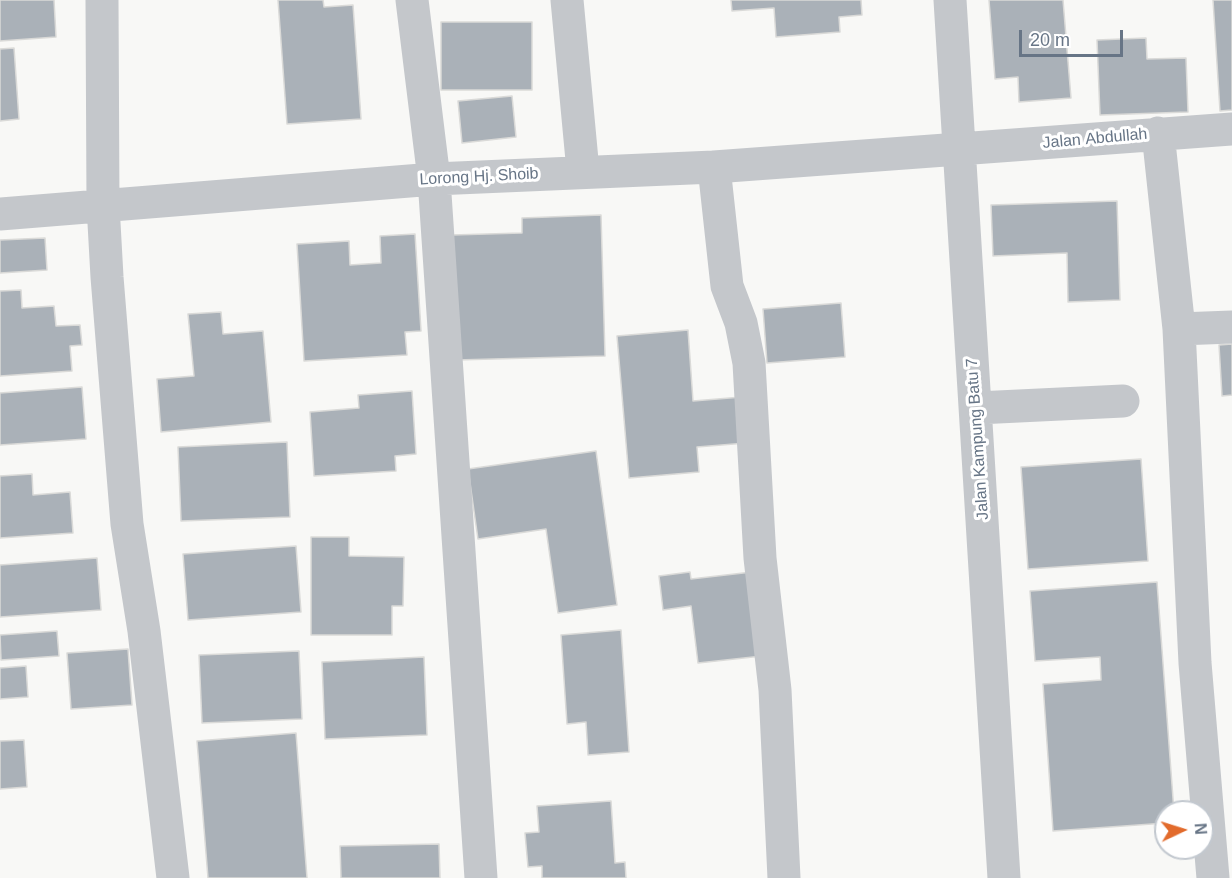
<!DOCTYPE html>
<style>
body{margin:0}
#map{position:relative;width:1232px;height:878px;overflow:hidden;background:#f8f8f6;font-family:Helvetica,sans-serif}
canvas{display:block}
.north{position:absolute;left:1154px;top:800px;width:60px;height:60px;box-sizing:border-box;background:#fff;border:2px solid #c2c8cf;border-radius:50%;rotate:86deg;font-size:16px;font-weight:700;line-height:24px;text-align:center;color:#677586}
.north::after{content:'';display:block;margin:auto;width:21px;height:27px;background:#e26b2c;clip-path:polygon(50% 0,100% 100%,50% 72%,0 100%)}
.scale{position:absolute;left:1019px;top:30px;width:104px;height:27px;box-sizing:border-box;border:3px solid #677586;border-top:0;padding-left:8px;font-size:18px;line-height:21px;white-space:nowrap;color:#677586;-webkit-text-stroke:4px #fff;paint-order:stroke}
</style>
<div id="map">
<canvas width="1232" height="878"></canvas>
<div class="north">N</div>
<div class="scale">20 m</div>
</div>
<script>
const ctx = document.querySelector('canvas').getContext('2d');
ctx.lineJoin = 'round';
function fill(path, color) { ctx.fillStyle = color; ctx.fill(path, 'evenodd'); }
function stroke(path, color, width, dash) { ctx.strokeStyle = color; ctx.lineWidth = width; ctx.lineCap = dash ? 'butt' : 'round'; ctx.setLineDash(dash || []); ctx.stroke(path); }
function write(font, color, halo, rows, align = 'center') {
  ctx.font = font + ' Helvetica,sans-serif'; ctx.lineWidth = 6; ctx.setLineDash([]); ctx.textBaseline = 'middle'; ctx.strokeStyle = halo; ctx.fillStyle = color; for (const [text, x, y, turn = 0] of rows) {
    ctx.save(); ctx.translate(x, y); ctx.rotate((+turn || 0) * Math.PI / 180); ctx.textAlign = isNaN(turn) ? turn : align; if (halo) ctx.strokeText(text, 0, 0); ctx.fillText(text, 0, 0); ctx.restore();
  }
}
const building = new Path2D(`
 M0,0H54L56,37L0,41Z
 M278,0H323L324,7L353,5L361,119L287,124Z
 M731,0H861L862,15L839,17L840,32L776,37L774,8L732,11Z
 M989,0H1063L1071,98L1019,102L1018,77L995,79Z
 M1213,0H1232V110L1220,111Z
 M441,22H532V90H441Z
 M1146,38L1147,59L1186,58L1188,112L1100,115L1097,40Z
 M14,48L19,119L0,121V49Z
 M512,96L516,137L462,143L458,101Z
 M1117,201L1120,300L1068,302L1067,253L993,256L991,205Z
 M601,215L605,356L456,360L452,235L522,233V218Z
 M415,234L421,331L405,332L407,355L304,361L297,244L349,241L350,265L381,263L380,236Z
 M45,238L47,270L0,273V240Z
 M21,290L22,308L54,306L56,326L80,325L82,345L70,346L72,371L0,376V291Z
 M841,303L845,357L767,363L763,309Z
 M221,312L223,334L263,331L271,422L161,432L157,379L194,376L188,314Z
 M688,330L693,401L742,397L746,443L697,447L699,472L629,478L617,336Z
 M1232,344V395L1222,396L1219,345Z
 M82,387L86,439L0,445V393Z
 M412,391L416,454L395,456L396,471L314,476L310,412L359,408L358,395Z
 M287,442L290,517L181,521L178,447Z
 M596,451L617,605L558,613L546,529L478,539L468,469Z
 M1141,459L1148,561L1028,569L1021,467Z
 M32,474L33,495L70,492L73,533L0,538V476Z
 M311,537H349V556L404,557L403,606H392V635H311Z
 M296,546L301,612L188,620L183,554Z
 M97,558L101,610L0,617V565Z
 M690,572L691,579L752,572L762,656L698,663L691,606L663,610L659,576Z
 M1157,582L1174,812H1166V823L1053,831L1043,684L1101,680L1100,657L1035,661L1030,591Z
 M621,630L629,752L588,755L586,722L567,724L561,635Z
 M57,631L59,656L1,660L0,635Z
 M128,649L132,705L71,709L67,653Z
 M299,651L302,719L202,723L199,655Z
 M424,657L427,735L325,739L322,662Z
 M26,666L28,697L0,699V668Z
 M296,733L307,878H208L197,741Z
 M24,740L27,787L0,789V741Z
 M611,801L615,863L625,862L626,878H542V866L528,867L525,833L539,832L537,806Z
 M439,844L440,878H341L340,846Z`);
fill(building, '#aab1b8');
stroke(building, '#dadad8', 1.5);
stroke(new Path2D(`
 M102,0L103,205L107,277L127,524L144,631L173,878
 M412,0L434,179L481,878
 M567,0L583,171
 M950,0L1004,878
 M1158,133L1179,329L1195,663L1213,878
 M714,167L727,286L741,323L749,363L760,558L775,690L784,878
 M0,214L434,179L714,167L1232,129
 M1179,329L1232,327
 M977,408L1123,401`), '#c4c7cb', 33);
write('16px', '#677586', '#fff', [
 ["Jalan Abdullah",1095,139,-5],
 ["Lorong Hj. Shoib",479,177,-3],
 ["Jalan Kampung Batu 7",978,439,-94]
]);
</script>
